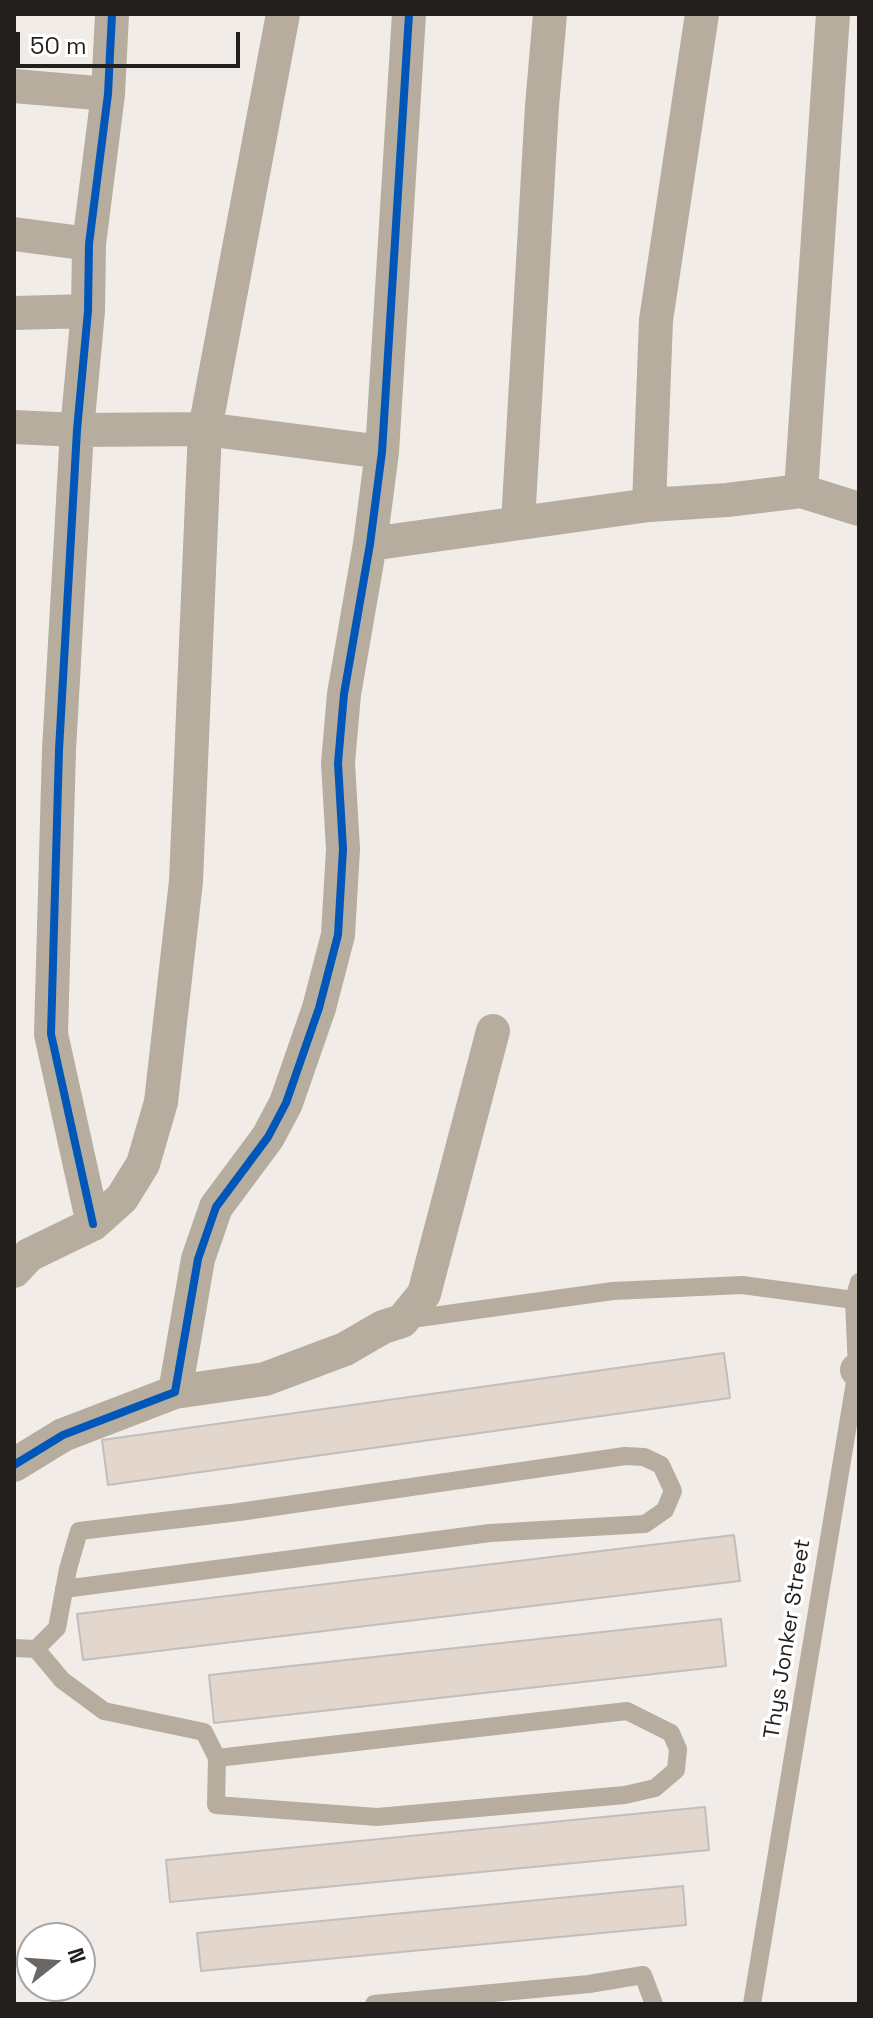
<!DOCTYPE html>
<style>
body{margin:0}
#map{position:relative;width:873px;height:2018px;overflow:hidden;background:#f2ece8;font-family:"Space Grotesk",sans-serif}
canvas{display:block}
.frame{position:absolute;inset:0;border:16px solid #231f1d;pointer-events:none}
.north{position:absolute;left:16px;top:1922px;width:80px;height:80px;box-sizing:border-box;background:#fff;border:2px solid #a7a5a5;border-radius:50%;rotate:73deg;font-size:22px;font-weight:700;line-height:32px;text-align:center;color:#231f1d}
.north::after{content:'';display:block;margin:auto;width:28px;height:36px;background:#6b6764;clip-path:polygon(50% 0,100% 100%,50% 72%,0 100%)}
.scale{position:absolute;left:16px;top:32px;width:224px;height:36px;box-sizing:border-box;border:4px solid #231f1d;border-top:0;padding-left:10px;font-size:24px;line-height:28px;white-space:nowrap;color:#231f1d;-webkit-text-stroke:6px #fff;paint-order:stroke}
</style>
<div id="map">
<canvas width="873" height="2018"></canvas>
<div class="frame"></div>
<div class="north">N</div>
<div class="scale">50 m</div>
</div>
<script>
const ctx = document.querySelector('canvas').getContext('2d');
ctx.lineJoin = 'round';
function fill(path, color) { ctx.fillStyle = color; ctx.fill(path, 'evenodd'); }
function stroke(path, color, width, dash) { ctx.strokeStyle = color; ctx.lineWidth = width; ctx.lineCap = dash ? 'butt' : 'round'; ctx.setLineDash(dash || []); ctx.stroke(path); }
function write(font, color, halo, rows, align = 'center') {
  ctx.font = font + ' "Space Grotesk",sans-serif'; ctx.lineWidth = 7; ctx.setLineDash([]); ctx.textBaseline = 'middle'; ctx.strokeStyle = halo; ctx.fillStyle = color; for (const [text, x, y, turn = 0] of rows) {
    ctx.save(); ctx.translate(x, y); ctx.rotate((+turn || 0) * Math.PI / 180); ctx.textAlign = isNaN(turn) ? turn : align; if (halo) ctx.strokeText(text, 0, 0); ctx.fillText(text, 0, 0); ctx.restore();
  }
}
const building = new Path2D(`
 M724,1353L730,1398L108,1485L102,1440Z
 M734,1535L740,1581L83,1660L77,1614Z
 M721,1619L726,1666L214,1723L209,1675Z
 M705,1807L709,1850L170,1902L166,1860Z
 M683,1886L686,1925L201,1971L197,1933Z`);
fill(building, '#e2d6cd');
stroke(building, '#c2bebb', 2);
stroke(new Path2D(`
 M404,1320L613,1291L742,1285L854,1300
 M14,1648L36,1649L57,1628L68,1569L79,1531L239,1512L625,1456L644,1457L661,1465L673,1491L665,1510L645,1524L490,1533L64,1589
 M36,1649L62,1680L104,1711L204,1732L217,1758L216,1805L377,1817L625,1795L655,1788L676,1770L678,1749L671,1733L627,1711L217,1758
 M374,2004L589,1984L643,1975L654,2004
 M752,2004L857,1370L854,1300L859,1282`), '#b6ad9f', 18);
stroke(new Path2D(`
 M14,86L108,94
 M14,234L89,244
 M14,313L88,311
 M14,427L77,430L205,429L382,452
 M801,491L833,14
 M649,505L656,320L702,14
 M518,522L542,106L550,14
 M370,544L649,505L727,500L801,491L859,509
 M93,1224L51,1034L59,750L77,430L88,311L89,244L108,94L112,14
 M14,1271L29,1255L93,1224L122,1198L143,1164L161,1102L186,881L205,429L283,14
 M857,1370H859
 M175,1392L265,1379L345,1349L383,1327L402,1321L424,1294L493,1031
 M14,1465L63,1435L175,1392L198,1259L216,1207L268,1137L286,1103L319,1008L338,935L343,849L338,763L344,694L370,544L382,452L409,14`), '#b6ad9f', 34);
stroke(new Path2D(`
 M93,1224L51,1034L59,750L77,430L88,311L89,244L108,94L112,14
 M14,1465L63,1435L175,1392L198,1259L216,1207L268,1137L286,1103L319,1008L338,935L343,849L338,763L344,694L370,544L382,452L409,14`), '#0057b8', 8);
write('22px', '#231f1d', '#fff', [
 ["Thys Jonker Street",788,1639,-81]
]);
</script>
